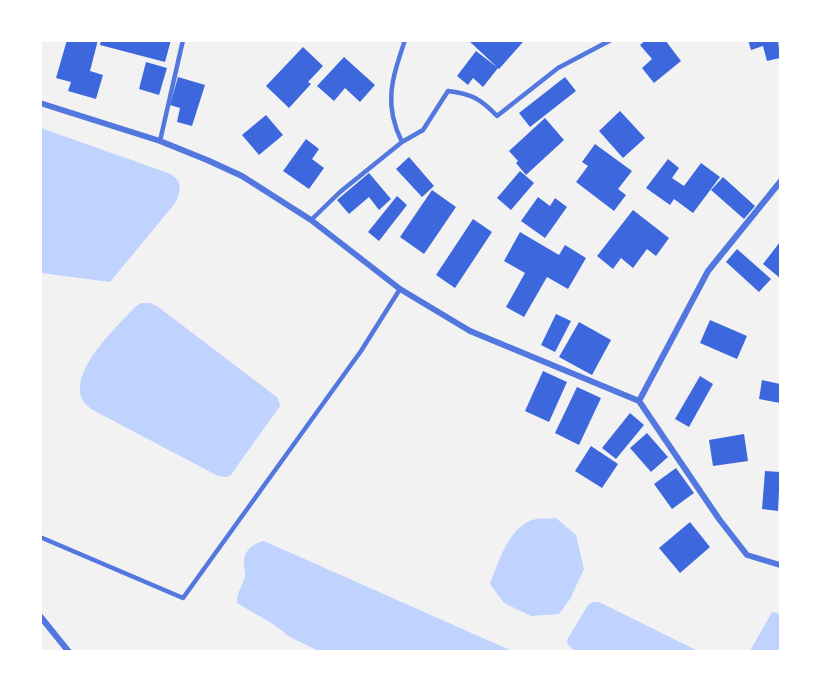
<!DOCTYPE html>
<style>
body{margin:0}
#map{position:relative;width:821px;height:692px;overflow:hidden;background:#f2f2f2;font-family:Literata,serif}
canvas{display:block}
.frame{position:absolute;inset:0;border:42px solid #fff;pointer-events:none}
</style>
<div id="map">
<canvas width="821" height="692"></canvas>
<div class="frame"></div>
</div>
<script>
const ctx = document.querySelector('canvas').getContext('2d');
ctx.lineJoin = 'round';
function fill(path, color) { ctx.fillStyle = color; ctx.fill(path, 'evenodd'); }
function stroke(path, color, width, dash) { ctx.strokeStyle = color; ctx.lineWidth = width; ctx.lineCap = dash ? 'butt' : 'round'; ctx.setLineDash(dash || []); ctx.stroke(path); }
fill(new Path2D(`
 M41,128L168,173C182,180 182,188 176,202L110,282L41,273Z
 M141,303H150L157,306L278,398L280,406L230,476L225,477L218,476L91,409C88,406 84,403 82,399C70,369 117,327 135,307Z
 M556,518L576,535L584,569L570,599L559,614L531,616L504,603L490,584C499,561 509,525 536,519C543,518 550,519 556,518Z
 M264,541L512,651H319L290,637L273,624L237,603C236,592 244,585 245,575C245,571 244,568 244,565C243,551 252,544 264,541Z
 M593,602H599L698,651H575L567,644L568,638L588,605Z
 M772,612L780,614V651H750Z`), '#bfd3fe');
fill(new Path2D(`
 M67,40H98L90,71L103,75L96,99L68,91L71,82L56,78Z
 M101,40H171L165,62L100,45Z
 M468,40H521L523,42L499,69Z
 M646,40H665L681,61L654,83L642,68L652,59L640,45Z
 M748,40H778L780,58L767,61L763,46L751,50Z
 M303,47L323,66L308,82L311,84L289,108L266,86Z
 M476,51L498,68L483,87L473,78L468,85L457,76Z
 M344,57L375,85L360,102L345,88L334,101L317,86Z
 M146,62L167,68L159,95L139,89Z
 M178,77L205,85L192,126L177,122L180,108L170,105Z
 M565,77L576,91L530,127L519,113Z
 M620,111L645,138L623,158L599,131Z
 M266,115L283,135L259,155L242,135Z
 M545,118L564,140L526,175L516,163L518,161L509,151Z
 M306,139L319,149L312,159L324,168L309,189L283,171Z
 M595,144L632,171L618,189L626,195L614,211L576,182L588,166L582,162Z
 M409,157L434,186L422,197L396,169Z
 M668,159L679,168L672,178L684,186L701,163L720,177L693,213L674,199L670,205L646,188Z
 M520,171L534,183L511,210L497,198Z
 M369,173L391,199L379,210L369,197L349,214L337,200Z
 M723,177L755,206L744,219L711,190Z
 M432,190L456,207L424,254L400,237Z
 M397,196L407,205L379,241L368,232Z
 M538,197L550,206L555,198L567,207L545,238L521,221Z
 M633,210L669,238L656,256L647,249L633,268L621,258L613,269L597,256Z
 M473,219L492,232L455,288L436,275Z
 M520,232L559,255L565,245L586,258L568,289L547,277L524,317L506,307L525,273L504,261Z
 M780,242V278L763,264Z
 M737,249L771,279L759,292L726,262Z
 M556,314L571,321L555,352L541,345Z
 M710,320L747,336L737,359L700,343Z
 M579,322L611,340L592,375L559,357Z
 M543,371L567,382L549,422L525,411Z
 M700,376L713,384L689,427L675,419Z
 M762,380L780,384V403L759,399Z
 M577,387L601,398L579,445L555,433Z
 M630,413L644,425L616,459L602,448Z
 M647,433L668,457L651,472L630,448Z
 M744,434L748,461L713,466L709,440Z
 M591,446L618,464L602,488L575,471Z
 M676,468L694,493L672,509L654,484Z
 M765,471L780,472L778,511L762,509Z
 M690,522L710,547L680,573L659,548Z`), '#3d67dc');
stroke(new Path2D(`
 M160,141L183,40
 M402,142C383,104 392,79 405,40
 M311,220L340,192L402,142L423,130L448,91C472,94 481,99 497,116L558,68L611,40
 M40,537L183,598L361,351L400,289`), '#5277de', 4.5);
stroke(new Path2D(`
 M40,103L160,141L207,160L242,176L311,220L400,289L470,331L639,401L719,519L747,555L780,565
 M639,401L708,271L780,182
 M40,616L69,652`), '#5277de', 6);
</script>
